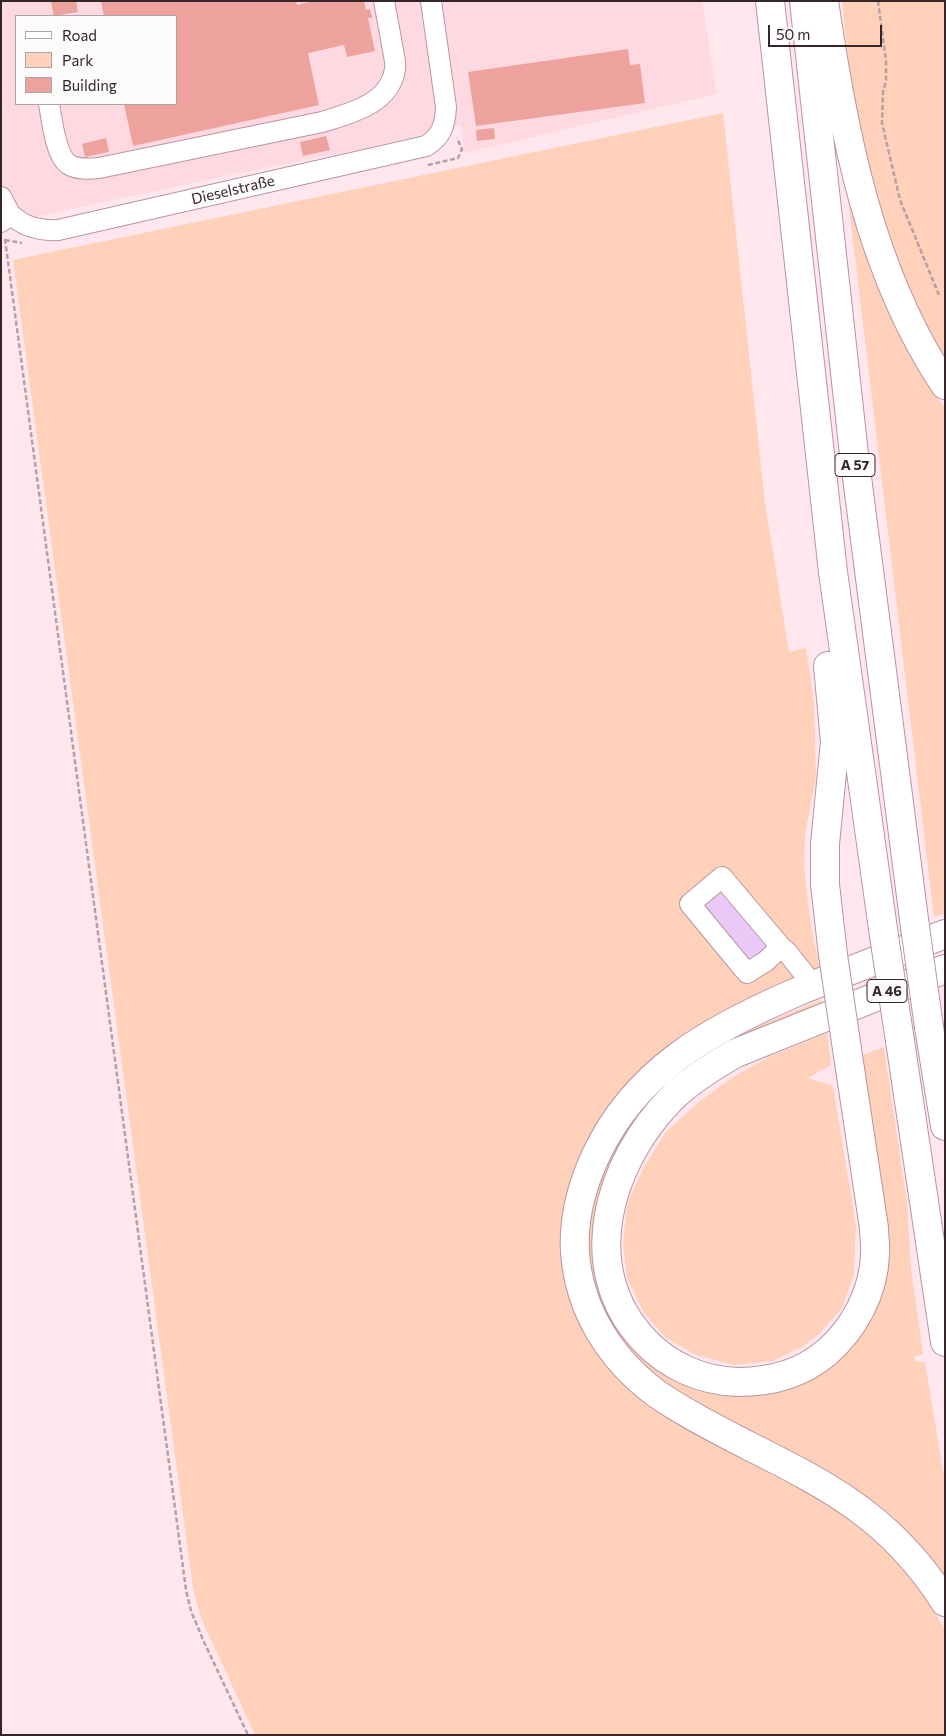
<!DOCTYPE html>
<meta charset="utf-8">
<style>
body{margin:0}
#map{position:relative;width:946px;height:1736px;overflow:hidden;background:#ffe7ed;font-family:Commissioner,sans-serif}
canvas{display:block}
.frame{position:absolute;inset:0;border:2px solid #332528;pointer-events:none}
.legend{position:absolute;left:15px;top:15px;width:162px;height:90px;box-sizing:border-box;background:#fbfbfb;border:1px solid #aba5a7;margin:0;padding:6px 9px;list-style:none;font-size:15px;color:#332528}
.legend li{display:flex;align-items:center;gap:10px;height:25px}
.legend b{width:25px;border:1px solid #aba5a7}
.scale{position:absolute;left:768px;top:25px;width:114px;height:22px;box-sizing:border-box;border:2px solid #332528;border-top:0;padding-left:6px;font-size:15px;line-height:18px;white-space:nowrap;color:#332528;-webkit-text-stroke:4px #fbfbfb;paint-order:stroke}
</style>
<div id="map">
<canvas width="946" height="1736"></canvas>
<div class="frame"></div>
<ul class="legend">
<li><b style="height:6px;background:#fff"></b>Road</li>
<li><b style="height:14px;background:#ffd0ba"></b>Park</li>
<li><b style="height:14px;background:#eda29d"></b>Building</li>
</ul>
<div class="scale">50 m</div>
</div>
<script>
const ctx = document.querySelector('canvas').getContext('2d');
ctx.lineJoin = 'round';
function fill(path, color) { ctx.fillStyle = color; ctx.fill(path, 'evenodd'); }
function stroke(path, color, width, dash) { ctx.strokeStyle = color; ctx.lineWidth = width; ctx.lineCap = dash ? 'butt' : 'round'; ctx.setLineDash(dash || []); ctx.stroke(path); }
function write(font, color, halo, rows, align = 'center') {
  ctx.font = font + ' Commissioner,sans-serif'; ctx.lineWidth = 5; ctx.setLineDash([]); ctx.textBaseline = 'middle'; ctx.strokeStyle = halo; ctx.fillStyle = color; for (const [text, x, y, turn = 0] of rows) {
    ctx.save(); ctx.translate(x, y); ctx.rotate((+turn || 0) * Math.PI / 180); ctx.textAlign = isNaN(turn) ? turn : align; if (halo) ctx.strokeText(text, 0, 0); ctx.fillText(text, 0, 0); ctx.restore();
  }
}
fill(new Path2D(`
 M1,1H702L717,94L464,153L461,125L371,147L230,175L1,224ZM16,16H176V104H16Z`), '#ffd9e2');
fill(new Path2D(`
 M842,1H945V363C934,342 921,321 912,299C871,205 851,103 842,1Z
 M723,113L765,503L789,652L806,648L814,702L816,777L805,834L804,868L810,920L820,971L750,997L679,1038L643,1068L565,1215L563,1268L577,1314L636,1394L678,1424L821,1499L863,1527L894,1557L922,1591L945,1630V1735H255L201,1618L193,1588L13,260Z
 M845,173C857,220 869,267 889,312C904,346 924,377 945,408V913L934,917Z
 M821,1000L822,1006L734,1042L692,1064L662,1089L603,1183L595,1217L594,1246L677,1380L837,1359L867,1327L885,1286L888,1241L862,1055L884,1047L907,1203L911,1268L923,1354L914,1357L915,1361L925,1362L945,1483V1582L641,1369L599,1311L583,1247L594,1180L627,1118L701,1049Z
 M827,1033L831,1065L808,1078L833,1086L856,1225L854,1274L842,1308L820,1333L801,1348L772,1361L734,1365L696,1355L666,1338L644,1313L627,1278L623,1242L628,1201L644,1167L666,1132L700,1101L733,1077L769,1057Z`), '#ffd0ba');
fill(new Path2D(`
 M719,884L772,946L748,966L695,904Z`), '#ebc9f7');
fill(new Path2D(`
 M51,1H76L78,12L54,16Z
 M101,1H296L297,5L313,1H364L366,10L370,9L372,18H368L375,51L347,57L344,45L308,53L319,105L133,146L124,104H176V16H104Z
 M628,49L630,65L640,64L645,103L476,126L468,72Z
 M494,128L495,139L477,141L476,130Z
 M326,136L330,150L303,156L300,142Z
 M106,138L109,152L85,157L82,144Z`), '#eda29d');
const minor = new Path2D(`
 M49,104C52,119 55,154 68,164C77,170 89,169 99,168L322,122C351,113 390,104 395,69C396,63 394,56 393,50C390,34 387,18 384,1
 M1,197L10,214
 M1,222L10,214C24,227 39,231 58,230L426,146C442,136 445,125 446,107L431,1
 M781,947L766,961L747,973L690,904L722,877L781,947L787,952L813,985`);
const highway = new Path2D(`
 M770,1L833,572L884,936
 M804,1L854,454L915,927
 M824,1C844,134 869,271 945,385
 M828,666L835,742L825,844V884L833,955
 M945,934C894,954 842,973 792,994C710,1030 636,1070 596,1155C582,1185 573,1218 575,1252C579,1310 610,1359 657,1394C686,1414 718,1430 749,1446C833,1488 893,1520 945,1602
 M929,1027L945,1126
 M900,1041L945,1342
 M847,1049L874,1228C874,1237 876,1246 875,1254C874,1292 854,1329 826,1353C801,1374 770,1382 738,1382C702,1381 668,1366 644,1340C576,1268 609,1162 671,1099C690,1080 713,1066 736,1053L945,969`);
stroke(minor, '#b9959e', 22);
stroke(highway, '#b9959e', 30);
stroke(new Path2D(`
 M878,1L886,61V81L883,92L882,123L900,200L939,295
 M428,165L458,158L462,149L457,138
 M5,239L186,1590L191,1611L204,1642L248,1735
 M5,240L22,243`), '#b4a0a5', 2.5, [5, 2.5]);
stroke(minor, '#fff', 20);
stroke(highway, '#fff', 28);
const highwayBridge = new Path2D(`
 M915,927L929,1027
 M884,936L900,1041
 M833,955L847,1049`);
stroke(highwayBridge, '#b9959e', 30, []);
stroke(highwayBridge, '#fff', 28);
for (const [x, y, w] of [
 [855,465,40],
 [887,991,40]
]) { const box = new Path2D(); box.roundRect(x - w / 2, y - 11.5, w, 23, 4); ctx.fillStyle = '#fbfbfb'; ctx.fill(box); stroke(box, '#332528', 1); }
write('bold 14px', '#332528', null, [
 ["A 57",855,465],
 ["A 46",887,991]
]);
write('15px', '#332528', '#fbfbfb', [
 ["Dieselstraße",233,190,-13]
]);
</script>
